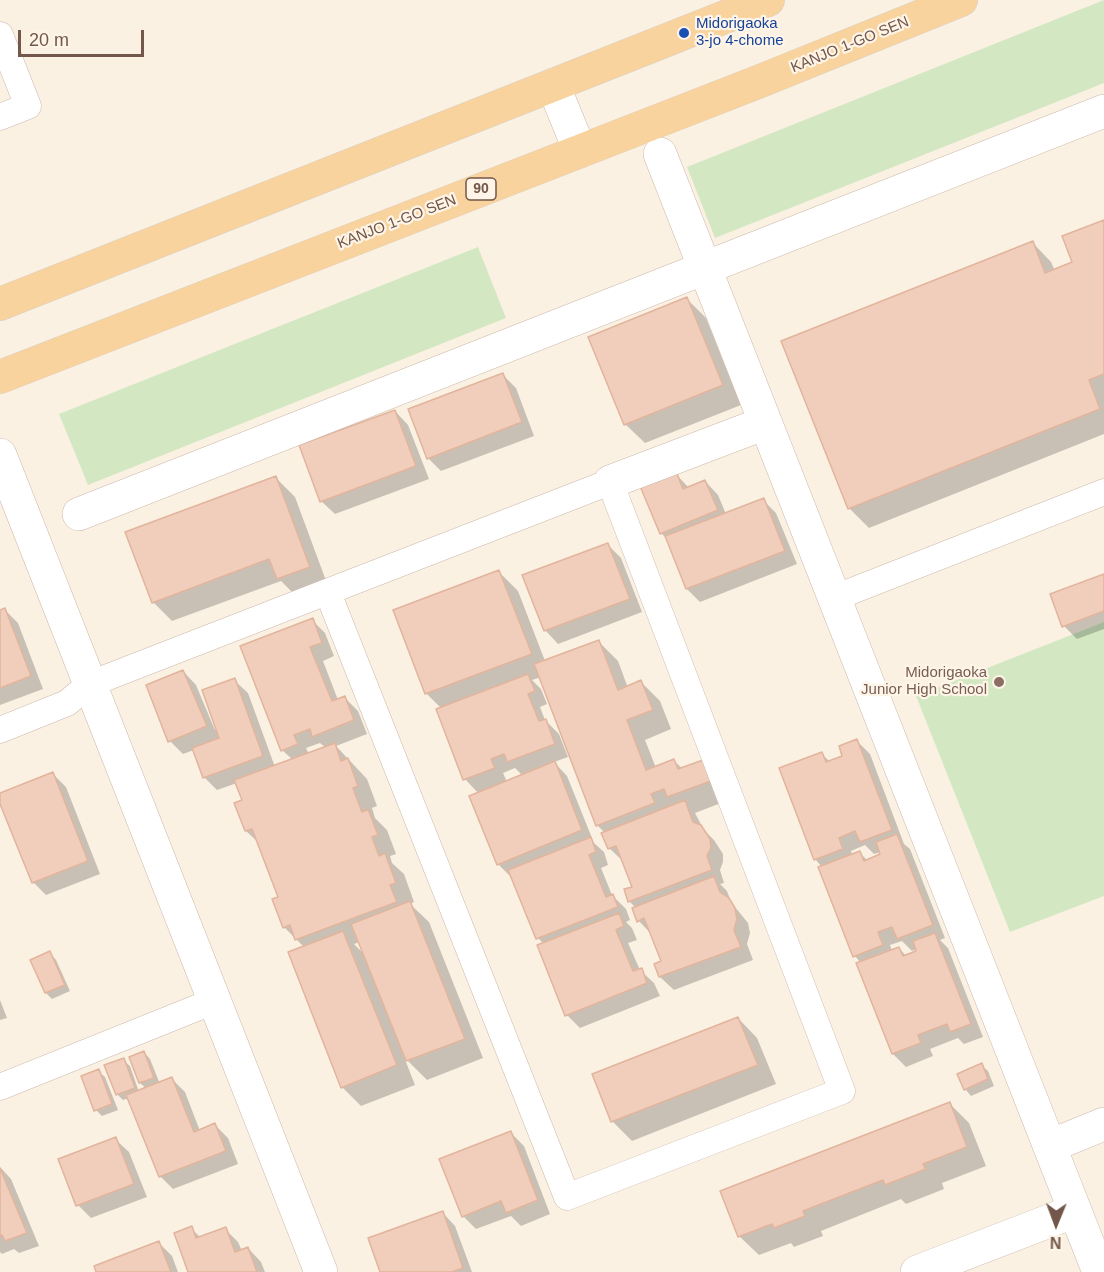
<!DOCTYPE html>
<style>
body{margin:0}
#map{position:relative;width:1104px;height:1272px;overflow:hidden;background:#fbf1e3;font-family:Arial,sans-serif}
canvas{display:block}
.north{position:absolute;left:1026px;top:1194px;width:60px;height:60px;-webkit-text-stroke:4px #fef5e8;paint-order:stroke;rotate:181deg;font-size:16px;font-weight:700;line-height:24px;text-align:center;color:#72574a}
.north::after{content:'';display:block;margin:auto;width:21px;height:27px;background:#72574a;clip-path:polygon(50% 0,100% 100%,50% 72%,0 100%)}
.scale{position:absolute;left:18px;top:30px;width:126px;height:27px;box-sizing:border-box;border:3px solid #72574a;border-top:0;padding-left:8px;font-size:18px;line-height:21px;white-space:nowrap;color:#72574a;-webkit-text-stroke:4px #fef5e8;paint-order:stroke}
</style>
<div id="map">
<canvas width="1104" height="1272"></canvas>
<div class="north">N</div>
<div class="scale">20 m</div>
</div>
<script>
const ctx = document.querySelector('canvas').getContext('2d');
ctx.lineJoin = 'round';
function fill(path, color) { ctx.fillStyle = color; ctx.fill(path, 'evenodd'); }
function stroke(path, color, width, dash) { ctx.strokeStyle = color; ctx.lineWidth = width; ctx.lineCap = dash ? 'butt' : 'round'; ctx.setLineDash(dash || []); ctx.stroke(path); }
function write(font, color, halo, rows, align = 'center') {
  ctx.font = font + ' Arial,sans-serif'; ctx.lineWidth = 4.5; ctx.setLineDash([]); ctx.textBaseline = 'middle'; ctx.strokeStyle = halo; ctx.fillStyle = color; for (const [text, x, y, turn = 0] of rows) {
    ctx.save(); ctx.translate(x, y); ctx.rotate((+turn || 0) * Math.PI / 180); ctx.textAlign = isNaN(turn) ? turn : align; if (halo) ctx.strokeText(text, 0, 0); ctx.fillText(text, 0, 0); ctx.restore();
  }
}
fill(new Path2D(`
 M1104,0V83L715,238L687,167Z
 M478,247L506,318L88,485L59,414Z
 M1104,622V896L1010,932L916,696Z`), '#d3e8c2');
fill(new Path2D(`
 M1104,221V434L869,528L850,509L783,342L1032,242L1051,262L1055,271L1074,263Z
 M687,299L706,318L741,405L645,443L625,424Z
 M503,375L516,388L534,436L441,471L428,458Z
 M395,411L408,425L429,479L335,514L321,501Z
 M675,473L689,488L705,481L718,495L726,514L763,500L776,513L797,564L700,602L687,589L669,541L661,533Z
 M275,477L295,497L328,586L298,598L281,581L172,621L153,602Z
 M608,545L621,558L642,612L558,644L545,630Z
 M499,572L518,591L545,661L599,642L618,661L628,688L641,682L660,701L671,729L645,740L656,768L674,761L683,769L703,762L729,800L695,813L704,830L714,840L723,854V862L720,870L724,883L720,884L727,891L731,902L748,923L750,933L747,944L753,960L674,990L660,977L656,965L663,962L652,935L639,921L636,908L629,901L634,887L623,861L609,848L605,833L597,825L541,677L532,680L541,689L547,704L540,707L545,720L559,734L568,757L554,762L567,776L594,843L604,852L608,865L601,868L612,895L626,909L630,920L626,922L632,928L637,940L628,943L640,970L654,983L660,996L580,1028L567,1015L544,944L538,938L511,877L498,864L479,794L465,779L441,708L426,693ZM515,768L523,776L507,782L503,773Z
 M1104,575V629L1077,639L1064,626Z
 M5,610L18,623L43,689L0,705V612Z
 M312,620L325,633L334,656L323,661L338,700L344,697L358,711L367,734L336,746L367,779L377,806L372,808L375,818L387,830L396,854L390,856L392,863L404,874L414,902L410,904L429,922L483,1058L427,1080L404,1057L415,1085L361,1106L342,1087L304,947L284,927L280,898L260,844L246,831L244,801L237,783L217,790L204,777L194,750L183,754L170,741L183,671L196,685L215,730L217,729L234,680L248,693L275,767L293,760L282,750ZM320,743L326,748L309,754L306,748ZM360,942L365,955L354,944Z
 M857,741L870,754L904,844L910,849L945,938L940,940L948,948L983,1037L964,1044L958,1038L930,1049L933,1056L906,1067L893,1054L861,963L855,956L822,867L815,859L822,754L830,762L844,757ZM865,845L874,854L881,852L882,855L868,861L859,852L852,855L851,851ZM902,941L912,951L917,949L918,952L907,957L899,948L892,951L890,945Z
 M53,774L66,787L100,874L46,895L33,882L0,800V795Z
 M50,953L56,960L70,991L52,999L46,993Z
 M0,1000L7,1018L0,1020Z
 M738,1018L757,1038L776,1084L632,1141L613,1122L594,1075Z
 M144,1052L150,1059L160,1084L172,1079L185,1092L200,1131L215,1125L228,1138L238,1164L173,1189L160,1176L129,1098L123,1100L117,1094L123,1060L130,1066L139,1092L147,1089L140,1083L131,1057Z
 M981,1065L988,1071L994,1086L971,1096L965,1089Z
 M98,1071L105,1077L118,1110L102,1116L96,1110Z
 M950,1104L969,1123L986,1166L942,1183L944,1189L906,1204L901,1199L821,1231L823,1236L794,1247L791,1243L759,1255L739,1236Z
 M511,1133L524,1146L550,1214L521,1226L511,1216L476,1229L463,1216Z
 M115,1139L129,1152L147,1197L91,1218L78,1205Z
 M0,1167L11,1179L39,1246L19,1253L14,1249L2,1254L0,1252Z
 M442,1212L455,1226L472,1272H382Z
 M191,1228L201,1238L225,1229L238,1242L242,1251L248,1248L261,1262L265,1272H190Z
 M159,1243L172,1256L178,1272H98Z`), '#0003');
const building = new Path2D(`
 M1104,220V374L1089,380L1100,409L848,509L781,341L1033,241L1045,273L1072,262L1062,236Z
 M687,297L723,385L624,425L588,337Z
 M503,373L522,422L427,459L408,409Z
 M395,410L416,466L320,502L299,445Z
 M676,471L683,489L705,480L718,510L660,534L640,486Z
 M276,476L310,567L277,579L269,559L152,603L125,532Z
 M764,498L785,551L686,589L665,536Z
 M608,543L630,599L544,631L522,575Z
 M499,570L532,654L425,694L393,610Z
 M1104,574V611L1062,627L1050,594Z
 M5,608L31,676L0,688V610Z
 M313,618L322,643L310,647L332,701L345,696L354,720L312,737L310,729L294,735L298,744L281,751L240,646Z
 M599,640L618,690L641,680L653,710L627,720L646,770L674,759L678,769L703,760L711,781L667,797L664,789L651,794L655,803L596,826L534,664Z
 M183,670L207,726L168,742L146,685Z
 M528,674L535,691L528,694L539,721L546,719L555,744L507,762L504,754L491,759L495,768L463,780L436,709Z
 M235,678L263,756L203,778L192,748L219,738L202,690Z
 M857,739L892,830L860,842L855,831L839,838L843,849L814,860L779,768L822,752L826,762L842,756L839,746Z
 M335,743L341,761L348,758L358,786L353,788L362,812L368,809L378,835L372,837L379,856L385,853L396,883L390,885L397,902L295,940L290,925L283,928L272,899L278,897L252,829L245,831L234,803L242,800L234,780Z
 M555,761L582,830L497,865L469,796Z
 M53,772L88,861L32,883L0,804V793Z
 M685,800L693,822L701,825L710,839L711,848L707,856L712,870L628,902L624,889L632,887L616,846L608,849L601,833Z
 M897,834L933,925L897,939L892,927L878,932L883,945L853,957L818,867L860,851L864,861L880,854L876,842Z
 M591,837L596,852L589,855L606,897L613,894L618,907L536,939L508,870Z
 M714,876L720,892L729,898L735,908L737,919L734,930L741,947L659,977L654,964L661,961L644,918L637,922L632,908Z
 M410,901L465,1039L406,1061L351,924Z
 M619,913L624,926L616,930L633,971L642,968L647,983L565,1016L537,945Z
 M343,931L397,1065L341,1088L288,952Z
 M935,933L971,1024L950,1032L947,1024L918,1035L921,1043L892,1054L856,963L899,947L903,956L916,951L913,941Z
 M50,951L65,985L45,993L30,960Z
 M738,1017L758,1065L611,1122L592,1074Z
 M144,1051L154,1078L139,1083L129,1057Z
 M124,1058L135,1088L116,1095L104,1065Z
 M982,1063L988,1079L964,1090L957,1074Z
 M99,1069L112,1104L94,1111L81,1076Z
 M172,1077L194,1132L215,1123L226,1151L159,1177L126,1095Z
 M950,1102L967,1147L923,1164L926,1169L885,1185L883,1180L803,1211L805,1216L774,1228L772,1224L738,1237L720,1191Z
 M511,1131L538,1200L506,1213L501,1201L462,1217L439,1159Z
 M116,1137L134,1184L76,1206L58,1159Z
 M0,1168L27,1233L5,1241L2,1235L0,1236Z
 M443,1211L463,1268L452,1272H380L368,1238Z
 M192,1226L196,1238L226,1227L235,1252L248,1247L257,1272H188L174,1233Z
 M159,1241L171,1272H96L94,1266Z`);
fill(building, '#f0cebb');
stroke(building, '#e2b49c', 1.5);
const service = new Path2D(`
 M0,35L28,106L0,117
 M834,598L1104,492
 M0,730L67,703L90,684L610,482L842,1091L567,1197L328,593
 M0,1087L214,1001`);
const pedestrian = new Path2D(`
 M660,154L1099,1272
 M610,482L765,423
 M79,514L1104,111
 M1050,1146L1104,1124
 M917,1272L1075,1211`);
const minor = new Path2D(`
 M553,85L580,151
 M0,455L321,1272`);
const primary = new Path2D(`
 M0,304L768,0
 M0,377L758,82L961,0`);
stroke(service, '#ccb8aa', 27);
stroke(pedestrian, '#ccb8aa', 34);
stroke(minor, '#ccb8aa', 34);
stroke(primary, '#d8d0cc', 34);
stroke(service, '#fff', 26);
stroke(pedestrian, '#fff', 33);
stroke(minor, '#fff', 33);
stroke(primary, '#f8d39d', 33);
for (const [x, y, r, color] of [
 [684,33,6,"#1a4fb4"],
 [999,682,6,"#8d6e63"]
]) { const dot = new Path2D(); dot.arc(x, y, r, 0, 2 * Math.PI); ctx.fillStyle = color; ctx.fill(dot); stroke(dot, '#fef5e8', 2); }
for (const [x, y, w] of [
 [481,189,30]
]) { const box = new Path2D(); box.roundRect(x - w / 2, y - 11, w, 22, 4.5); ctx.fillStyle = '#fef5e8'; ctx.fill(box); stroke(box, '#72574a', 1.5); }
write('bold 14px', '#72574a', null, [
 ["90",481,189]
]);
write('15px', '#164399', '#fef5e8', [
 ["Midorigaoka",696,24],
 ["3-jo 4-chome",696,41]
], 'left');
write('15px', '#72574a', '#fef5e8', [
 ["KANJO 1-GO SEN",850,45,-22],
 ["KANJO 1-GO SEN",397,222,-21]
]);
write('15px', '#785e54', '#fef5e8', [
 ["Midorigaoka",987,673],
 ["Junior High School",987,690]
], 'right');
</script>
